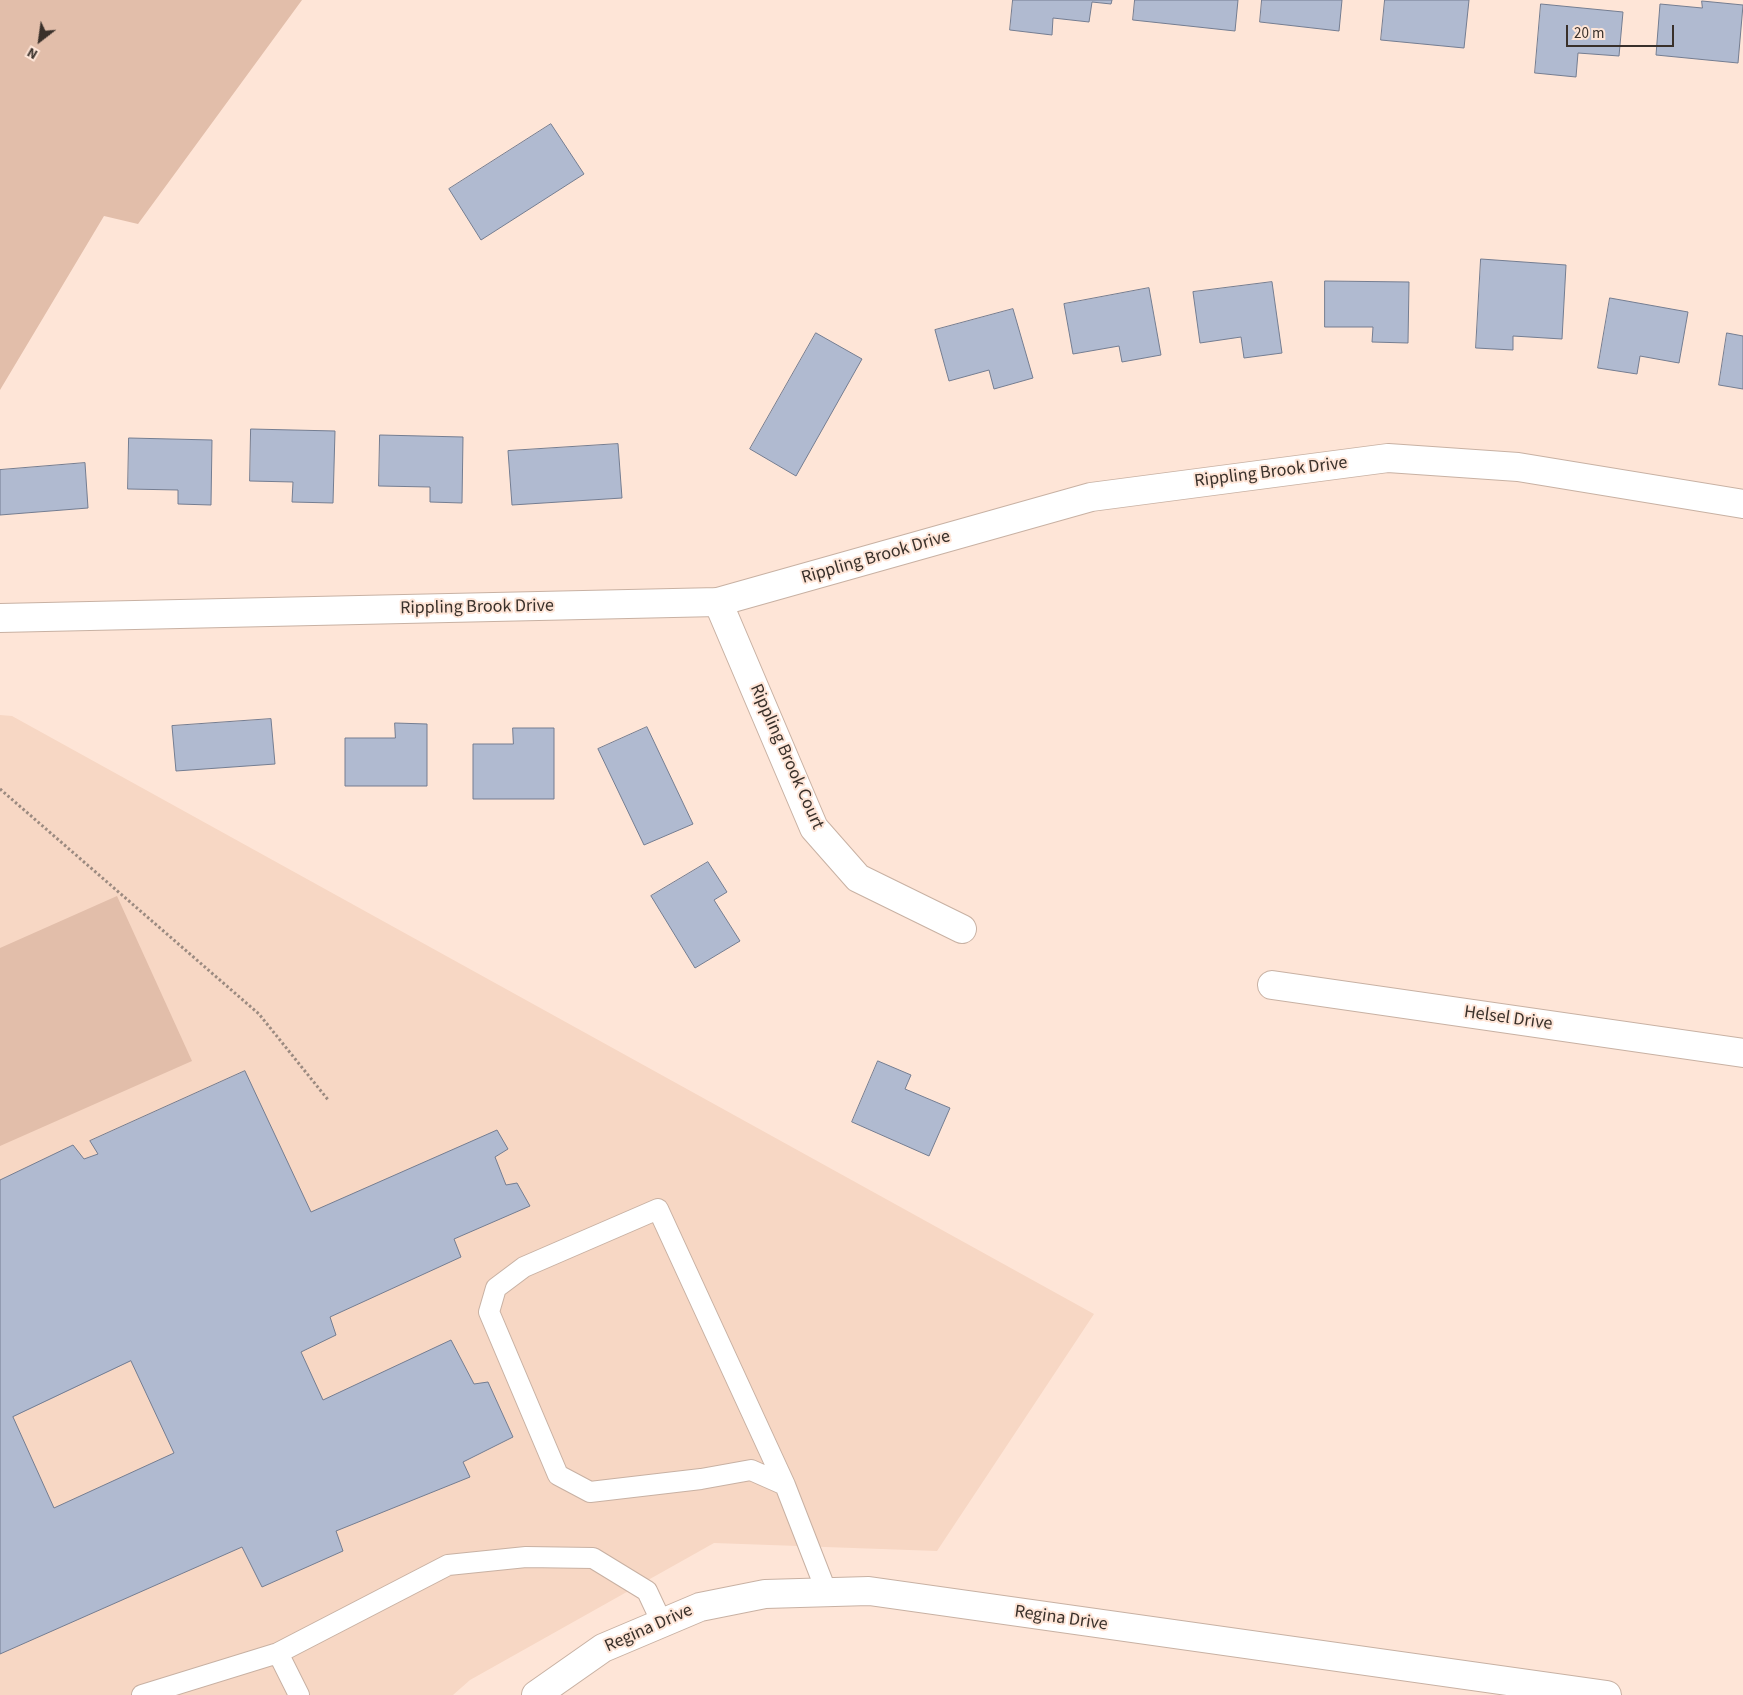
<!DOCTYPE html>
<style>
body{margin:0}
#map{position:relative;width:1743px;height:1695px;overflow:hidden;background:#fee5d7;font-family:"Source Sans 3",sans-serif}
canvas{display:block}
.north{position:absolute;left:15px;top:15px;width:50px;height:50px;-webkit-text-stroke:4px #fee5d7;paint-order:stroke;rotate:210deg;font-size:14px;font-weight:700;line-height:20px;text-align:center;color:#39302a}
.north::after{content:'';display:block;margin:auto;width:18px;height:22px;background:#39302a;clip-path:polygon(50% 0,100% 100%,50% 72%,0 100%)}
.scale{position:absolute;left:1566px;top:25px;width:108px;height:22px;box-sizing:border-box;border:2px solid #39302a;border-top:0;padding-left:6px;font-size:15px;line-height:18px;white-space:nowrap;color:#39302a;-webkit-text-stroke:4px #fee5d7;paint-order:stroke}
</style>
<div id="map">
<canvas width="1743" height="1695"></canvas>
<div class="north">N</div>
<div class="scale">20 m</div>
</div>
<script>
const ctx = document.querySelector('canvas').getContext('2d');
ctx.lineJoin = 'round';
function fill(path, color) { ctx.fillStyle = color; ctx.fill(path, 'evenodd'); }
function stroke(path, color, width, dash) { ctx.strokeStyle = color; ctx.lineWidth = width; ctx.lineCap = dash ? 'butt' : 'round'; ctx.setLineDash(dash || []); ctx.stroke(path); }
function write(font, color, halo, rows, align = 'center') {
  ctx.font = font + ' "Source Sans 3",sans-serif'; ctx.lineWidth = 4; ctx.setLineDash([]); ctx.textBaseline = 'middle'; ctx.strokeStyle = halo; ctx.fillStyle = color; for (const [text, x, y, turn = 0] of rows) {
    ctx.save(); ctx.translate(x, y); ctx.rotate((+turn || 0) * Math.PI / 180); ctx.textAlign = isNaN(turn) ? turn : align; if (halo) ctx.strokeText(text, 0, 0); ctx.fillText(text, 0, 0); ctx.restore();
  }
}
fill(new Path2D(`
 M0,715L12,716L1094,1314L937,1551L714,1543L470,1680L453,1695H0Z`), '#f7d7c4');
fill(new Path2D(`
 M0,0H302L138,224L104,216L0,390Z
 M117,896L192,1061L0,1146V948Z`), '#e2beaa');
const building = new Path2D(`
 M1013,0H1112L1111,4L1092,2L1089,22L1053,18L1052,35L1010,30Z
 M1135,0H1238L1235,31L1133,20Z
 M1262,0H1342L1339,31L1260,22Z
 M1385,0H1469L1464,48L1381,40Z
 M1702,1L1743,5L1738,63L1656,55L1660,4L1702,8Z
 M1541,4L1623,12L1619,56L1578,53L1576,77L1535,73Z
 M551,124L584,174L481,240L449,189Z
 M1481,259L1566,265L1562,339L1513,336V350L1476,348Z
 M1325,281L1409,282L1408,343L1372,342L1373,327H1325Z
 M1272,282L1282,353L1244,358L1241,337L1200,343L1193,292Z
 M1149,288L1161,355L1122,362L1119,346L1073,354L1064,304Z
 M1610,298L1688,312L1679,363L1640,356L1637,374L1598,368Z
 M1013,309L1033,378L994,389L989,370L949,381L935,330Z
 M816,333L862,359L796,476L750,449Z
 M1727,333L1743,336V389L1719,385Z
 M251,429L335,431L333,503L292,502L293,482L250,481Z
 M380,435L463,437L462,503L430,502V487L379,486Z
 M129,438L212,440L211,505L178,504V490L128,489Z
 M618,444L622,498L512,505L508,451Z
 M85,463L88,508L0,515V470Z
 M271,719L275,764L176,771L172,726Z
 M395,723L427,724V786H345V738H395Z
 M647,727L693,824L644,845L598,749Z
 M513,728H554V799H473V744H513Z
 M708,862L727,892L714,900L740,941L695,968L651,896Z
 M878,1061L911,1075L905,1089L950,1108L929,1156L852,1122Z
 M245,1071L311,1212L497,1130L508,1149L495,1157L506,1185L517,1183L530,1206L454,1239L461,1257L330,1317L336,1335L301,1352L323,1400L451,1340L474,1384L488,1382L513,1437L463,1462L470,1477L336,1531L343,1551L262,1587L242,1547L0,1654V1180L73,1145L84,1159L98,1154L90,1141ZM131,1361L174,1453L54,1508L13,1417Z`);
fill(building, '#b0bad0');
stroke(building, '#747d91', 1);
const lane = new Path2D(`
 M785,1485L658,1209L524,1267L496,1288L489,1312L558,1475L590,1492L701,1479L751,1470L785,1485L827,1593
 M278,1653L448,1565L526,1557L593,1558L647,1591L662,1623
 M142,1695L278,1653L299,1695`);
const street = new Path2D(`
 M718,602L814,828L858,878L962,929
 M1272,985L1743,1053
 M536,1695L603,1648L700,1607L765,1594L869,1591L1607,1695`);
const secondary = new Path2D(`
 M0,618L718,602L1091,497L1388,458L1518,467L1743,504`);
stroke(lane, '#c8b1a3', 22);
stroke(street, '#c8b1a3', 30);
stroke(secondary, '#c8b1a3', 30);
stroke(new Path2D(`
 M0,789L259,1014L329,1101`), '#9b8a80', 3, [2.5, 2.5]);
stroke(lane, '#fff', 20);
stroke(street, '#fff', 28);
stroke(secondary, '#fff', 28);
write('18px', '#39302a', '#fee5d7', [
 ["Rippling Brook Drive",1271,473,-7],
 ["Rippling Brook Drive",876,558,-16],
 ["Rippling Brook Drive",477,608,-1],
 ["Rippling Brook Court",786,757,66],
 ["Helsel Drive",1508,1019,8],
 ["Regina Drive",1061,1619,8],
 ["Regina Drive",649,1629,-24]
]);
</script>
